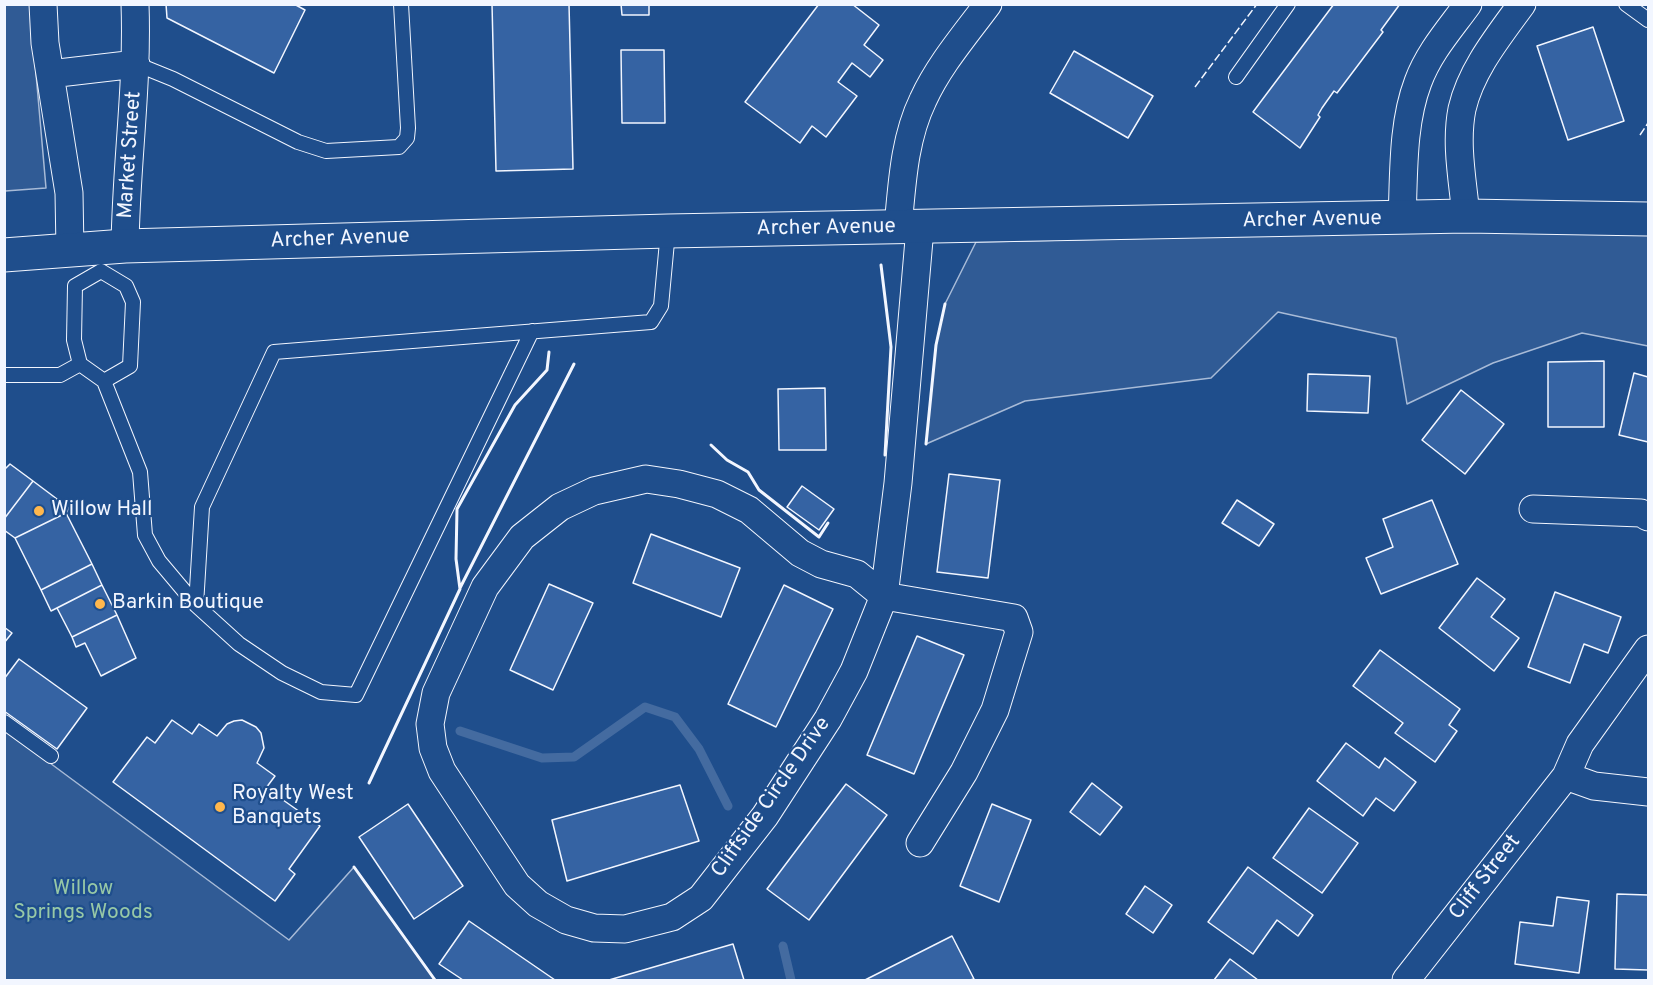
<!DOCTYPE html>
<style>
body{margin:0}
#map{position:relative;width:1653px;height:985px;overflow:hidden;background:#1f4e8c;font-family:Overpass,sans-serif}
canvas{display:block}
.frame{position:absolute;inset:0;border:6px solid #f2f6ff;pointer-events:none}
</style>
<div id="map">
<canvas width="1653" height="985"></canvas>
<div class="frame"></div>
</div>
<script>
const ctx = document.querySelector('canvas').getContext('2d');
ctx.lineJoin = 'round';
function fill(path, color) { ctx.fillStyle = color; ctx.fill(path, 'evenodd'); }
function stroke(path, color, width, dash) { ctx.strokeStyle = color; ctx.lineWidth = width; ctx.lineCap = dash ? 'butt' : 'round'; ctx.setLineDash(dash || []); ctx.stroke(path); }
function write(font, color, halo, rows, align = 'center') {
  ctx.font = font + ' Overpass,sans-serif'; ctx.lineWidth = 4.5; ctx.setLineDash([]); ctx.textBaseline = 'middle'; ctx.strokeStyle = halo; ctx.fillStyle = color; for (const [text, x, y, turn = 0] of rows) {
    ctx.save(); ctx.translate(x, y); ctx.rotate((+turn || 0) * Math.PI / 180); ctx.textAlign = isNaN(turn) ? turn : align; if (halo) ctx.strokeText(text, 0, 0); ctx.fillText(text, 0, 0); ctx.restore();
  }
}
const green = new Path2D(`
 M5,5H30L46,188L5,191Z
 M1565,229L1648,232V346L1582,333L1493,363L1407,404L1396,338L1278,312L1211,378L1025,401L926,444L936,345L945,304L976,242Z
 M4,729L289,940L354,867L435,980H5Z`);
fill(green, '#305b95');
stroke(green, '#a8bbd7', 1.5);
stroke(new Path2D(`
 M460,731L542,758L574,757L645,707L675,717L699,749L728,806
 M783,946L791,980`), '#446ba0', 9);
const building = new Path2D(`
 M166,4H294L305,10L274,73L167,18Z
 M492,4H569L573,169L496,171Z
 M621,4H649V15H622Z
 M819,4H852L879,25L864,45L883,60L870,77L852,63L838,82L857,96L826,137L812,126L800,143L745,102Z
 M1334,4H1400L1381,30L1383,32L1337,93L1334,91L1322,108L1318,115L1320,117L1300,148L1253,112Z
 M1593,27L1624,121L1568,140L1537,46Z
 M621,50H664L665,123H622Z
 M1074,51L1153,96L1128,138L1050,93Z
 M1604,361V427H1548V362Z
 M1634,373L1648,377V442L1619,435Z
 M1308,374L1370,376L1368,413L1307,411Z
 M825,388L826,450H779L778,389Z
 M1461,390L1504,424L1465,474L1422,440Z
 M10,464L33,481L4,519V470Z
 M949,474L1000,480L988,578L937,572Z
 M33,481L69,508L66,513L15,538L4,530V519Z
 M802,486L834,509L819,530L787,507Z
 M1237,500L1274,524L1259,546L1222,523Z
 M1432,500L1458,564L1381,594L1366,558L1393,547L1383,519Z
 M66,513L92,564L41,590L15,538Z
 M651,534L740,568L721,617L633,583Z
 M92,564L102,585L51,611L41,590Z
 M1477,578L1505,599L1491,617L1519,638L1494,671L1439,628Z
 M549,584L593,603L553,690L510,670Z
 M102,585L117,615L72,637L57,608Z
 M784,585L833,609L776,727L728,704Z
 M1555,592L1621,617L1608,653L1584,644L1570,683L1528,667Z
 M117,615L136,658L101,676L85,643L76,647L72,637Z
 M4,627L12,633L4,643Z
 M917,636L964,655L914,774L867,755Z
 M1380,650L1460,709L1449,725L1457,731L1435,762L1395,733L1403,723L1353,686Z
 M19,659L87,708L57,749L4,711V679Z
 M172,720L192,734L199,724L217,736L227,724L234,721L242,720L256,727L261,733L264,748L257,763L275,776L266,788L320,826L289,869L295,874L275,901L113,782L147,737L155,743Z
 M1346,743L1379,768L1385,758L1416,782L1394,811L1376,798L1363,816L1317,781Z
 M1092,783L1122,807L1100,835L1070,812Z
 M846,784L887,815L809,920L767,889Z
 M680,785L699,841L567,881L552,820Z
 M408,804L463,886L414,919L359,837Z
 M992,804L1031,820L999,902L960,886Z
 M1309,808L1358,843L1322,893L1273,858Z
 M1248,867L1313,915L1298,936L1277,920L1253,954L1208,922Z
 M1145,886L1172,905L1153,933L1126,914Z
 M1617,894L1648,895V970L1615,969Z
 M1557,897L1589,901L1579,973L1515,964L1520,922L1553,926Z
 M469,921L555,980H463L439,964Z
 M952,936L974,979L970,980H865Z
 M733,944L744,980H609Z
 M1230,959L1258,980H1214Z`);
fill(building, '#3563a3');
stroke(building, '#f2f6ff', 1.5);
const lane = new Path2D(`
 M1626,4L1648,20
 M136,64L173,79L298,142L326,151L399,147L407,138L408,128L401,4
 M1236,77L1288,4
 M101,271L75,286L74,340L80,364L104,381L140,472L145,535L159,561L196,605L239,644L282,673L321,692L356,695L532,331
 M101,271L126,286L133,302L130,366L104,381
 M4,375H60L80,364
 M196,605L202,507L274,352L651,322L661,306L668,231
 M4,722L51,756`);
const street = new Path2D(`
 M43,4L45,43L69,193L70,250
 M50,74L136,64
 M1466,216C1463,182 1455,144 1462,109C1471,70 1498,37 1522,4
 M1402,219C1404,174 1402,124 1418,82C1429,52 1450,29 1468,4
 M898,227C902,185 904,139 923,100C939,65 965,35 988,4
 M125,246C126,165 138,86 135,4
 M1533,509L1641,513L1648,517
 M1566,776L1594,786L1648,792
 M920,843L964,772L995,710L1019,632L1014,618L884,596L857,574L821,564L800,553L749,510L717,494L679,484L646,479L594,491L560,507L522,537L485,587L436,693L430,724L433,748L442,771L517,885L538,904L566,920L594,928L625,929L672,917L701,898L765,816L828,719L854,671L884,596L898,483L920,228
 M1406,980L1566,776L1580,744L1648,649`);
const primary = new Path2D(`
 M4,255L125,246L668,231L1466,216L1648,219`);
stroke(lane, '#f2f6ff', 16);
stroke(street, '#f2f6ff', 29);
stroke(primary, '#f2f6ff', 35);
stroke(lane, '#1f4e8c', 14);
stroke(street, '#1f4e8c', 27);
stroke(primary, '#1f4e8c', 33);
stroke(new Path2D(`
 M1195,87L1257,4
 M1640,135L1648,123
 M369,783L460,589`), '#f2f6ff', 1.5, [8, 3]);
stroke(new Path2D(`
 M881,265L891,347L885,455
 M926,444L936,345L945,304
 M711,445L727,460L748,472L759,490L819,537L828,523
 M460,588L574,364
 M369,783L460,589L456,559L457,509L515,405L547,370L549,352
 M354,867L435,980`), '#f2f6ff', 3);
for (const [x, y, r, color] of [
 [39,511,6,"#ffb74d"],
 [100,604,6,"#ffb74d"],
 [220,807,6,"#ffb74d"]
]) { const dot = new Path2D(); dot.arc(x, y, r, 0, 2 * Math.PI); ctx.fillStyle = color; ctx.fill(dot); stroke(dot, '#1f4e8c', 2); }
write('21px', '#f2f6ff', '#1f4e8c', [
 ["Market Street",131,155,-86],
 ["Archer Avenue",1312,221,-1],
 ["Archer Avenue",826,229,-1],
 ["Archer Avenue",340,240,-2],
 ["Cliffside Circle Drive",772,798,-55],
 ["Cliff Street",1486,878,-52]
]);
write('21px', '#f2f6ff', '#1f4e8c', [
 ["Willow Hall",51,511],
 ["Barkin Boutique",112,604],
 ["Royalty West",232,795],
 ["Banquets",232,819]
], 'left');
write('21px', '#97c8a6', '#1f4e8c', [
 ["Willow",83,890],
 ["Springs Woods",83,914]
]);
</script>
